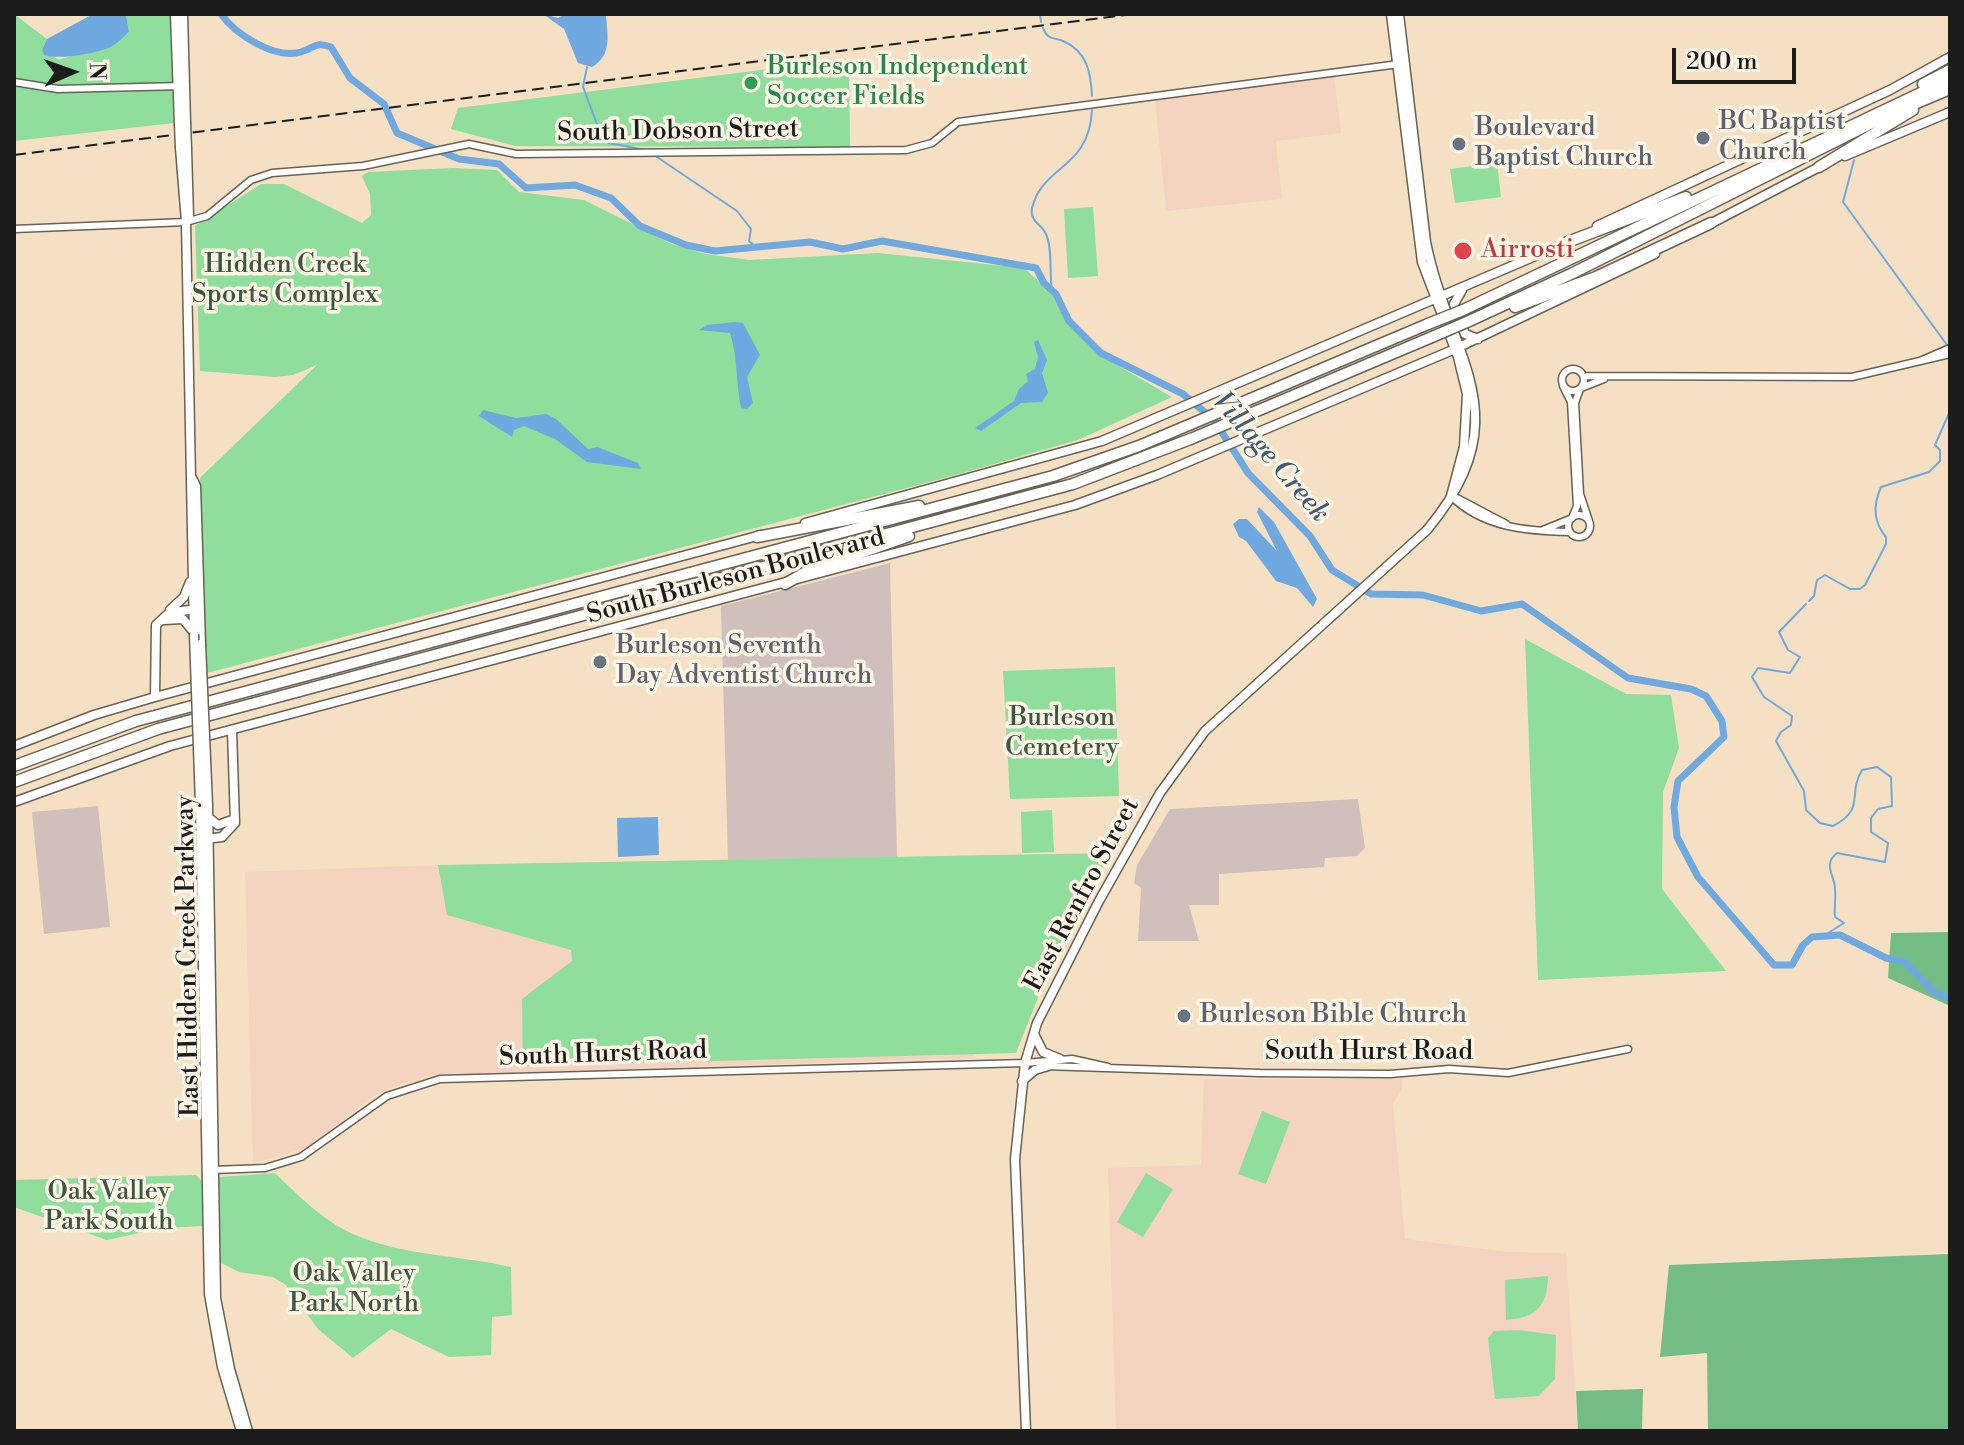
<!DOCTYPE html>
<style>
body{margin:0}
#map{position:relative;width:1964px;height:1445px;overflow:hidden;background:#f5e0c3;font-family:"Libre Bodoni",serif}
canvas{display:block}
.frame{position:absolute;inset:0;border:16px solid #1c1c1c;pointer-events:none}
.north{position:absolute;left:32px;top:32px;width:80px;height:80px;-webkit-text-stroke:6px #fcf5e5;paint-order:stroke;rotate:88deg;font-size:22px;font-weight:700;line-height:32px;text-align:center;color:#1c1c1c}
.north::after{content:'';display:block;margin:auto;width:28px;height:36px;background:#1c1c1c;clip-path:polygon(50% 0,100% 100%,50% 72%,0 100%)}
.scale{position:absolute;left:1672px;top:48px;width:124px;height:36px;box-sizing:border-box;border:4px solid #1c1c1c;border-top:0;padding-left:10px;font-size:24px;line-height:28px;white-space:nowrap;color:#1c1c1c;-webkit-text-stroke:6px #fcf5e5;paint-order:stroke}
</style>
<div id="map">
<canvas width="1964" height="1445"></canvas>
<div class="frame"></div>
<div class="north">N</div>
<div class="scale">200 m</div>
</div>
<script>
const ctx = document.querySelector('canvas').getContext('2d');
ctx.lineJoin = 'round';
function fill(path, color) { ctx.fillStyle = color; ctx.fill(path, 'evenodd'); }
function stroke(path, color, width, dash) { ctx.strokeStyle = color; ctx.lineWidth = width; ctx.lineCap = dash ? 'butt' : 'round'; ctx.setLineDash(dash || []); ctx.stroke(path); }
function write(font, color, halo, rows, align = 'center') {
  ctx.font = font + ' "Libre Bodoni",serif'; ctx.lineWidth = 7; ctx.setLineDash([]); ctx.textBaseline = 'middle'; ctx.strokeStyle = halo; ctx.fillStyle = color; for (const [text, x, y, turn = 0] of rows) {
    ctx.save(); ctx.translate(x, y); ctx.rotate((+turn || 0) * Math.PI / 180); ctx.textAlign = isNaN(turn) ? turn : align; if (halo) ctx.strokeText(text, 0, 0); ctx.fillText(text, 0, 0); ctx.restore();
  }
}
fill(new Path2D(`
 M1334,76L1341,133L1276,141L1282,199L1166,211L1155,99Z
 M1067,854L972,1058L433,1075L399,1084L374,1096L306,1148L253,1163L245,872L438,865Z
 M1204,1079H1402V1089L1393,1104L1405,1239L1508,1252L1566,1253L1578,1431H1116L1108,1168L1201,1165Z`), '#f4d3c1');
fill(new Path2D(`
 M890,563L897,859L728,862L721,606Z
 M1358,799L1365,848L1357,856L1325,858L1324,867L1219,874V905H1189L1199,941H1138L1141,888L1134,883L1137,865L1170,809Z
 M98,806L110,927L44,934L32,812Z`), '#d0c0bc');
fill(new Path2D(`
 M14,14L47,39L42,50L59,60C86,49 105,52 129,32L126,14H170L174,123L14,141Z
 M849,59L850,147L515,146L451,129L458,108Z
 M1497,163L1501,197L1455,203L1450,169Z
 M453,168L497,170L519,192L584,200L672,244L706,254L749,260L878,253L1024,268L1055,296L1066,321L1098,354L1172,397L1078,440L952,476L207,673L200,478L317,365L293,375L275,377L200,371L195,226L261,184H284L362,223L371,215L370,194L362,176L368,172Z
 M1093,207L1098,276L1068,278L1064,209Z
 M1525,639L1626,694L1671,695L1679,748L1663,792L1662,889L1726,971L1538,980Z
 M1115,667L1119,796L1010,799L1003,671Z
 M1052,810L1054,852L1022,853L1021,812Z
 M1110,853L1047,975L1016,1053L523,1066L522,999L572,961L571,950L447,915L438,865Z
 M1262,1111L1290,1122L1266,1184L1238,1174Z
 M275,1173C299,1196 322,1220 353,1234C402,1256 460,1255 511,1267L512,1315L492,1317L491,1355L449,1357L391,1329L353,1358L318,1329L286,1285L273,1277L239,1272L219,1262L217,1181L220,1177Z
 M1146,1173L1173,1189L1143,1237L1117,1222Z
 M196,1175L202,1181L203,1226L163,1228L107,1240L14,1207V1180Z
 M1548,1276C1547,1306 1537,1318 1506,1320L1505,1280Z
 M1518,1330L1556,1335L1555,1379L1539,1396L1495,1399L1488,1338L1494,1331Z`), '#8fde9c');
fill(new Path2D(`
 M1950,932V1006L1888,978L1891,933Z
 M1950,1254V1431H1708L1707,1353L1660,1357L1669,1265Z
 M1643,1389L1642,1431H1578L1576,1391Z`), '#73bd84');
fill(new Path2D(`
 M93,14H126L129,32C123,37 115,46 108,48C93,54 58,60 44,55L42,50L47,39Z
 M543,14L558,18L565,14H606C607,34 613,55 592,67L578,63L564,29Z
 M735,322L743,323L760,355L747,377L753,403L747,409L741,408C736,385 738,358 730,333L699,330L707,325Z
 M1038,340L1047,360L1042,373L1048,393L1042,402L1021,403L981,431L975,428L1014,401L1019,389L1028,381L1026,374L1035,369L1038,357L1034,342Z
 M483,410L516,418L546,414L556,419L588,449L597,447L638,463L641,469L587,462L555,439L524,426L514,430L512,437L479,416Z
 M1259,507L1274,522L1317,599L1313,607L1297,588L1276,581L1246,541L1239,537L1233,524L1239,519H1247L1277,551L1257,512Z
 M658,817L659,855L618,857L617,818Z`), '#6fa9df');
stroke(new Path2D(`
 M1040,14L1041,22
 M1043,28C1048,40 1052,37 1063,41C1087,51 1091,73 1092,96
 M587,67L583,87L600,132L608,143L646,150
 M657,157L737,211L751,229L749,241L757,248
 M1854,160L1843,202L1947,345
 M1052,290C1049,273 1053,250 1046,234C1042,225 1029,220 1032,208C1043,164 1089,170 1092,110
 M1809,601L1814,596L1817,580L1825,575L1850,589H1860L1865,585L1886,544V537C1873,522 1873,505 1881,487L1929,472L1940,461V450L1935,445L1950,411
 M1806,604L1779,632L1788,650L1800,657L1790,673L1758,668L1752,677L1764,697L1792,716L1791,725L1781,732L1776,741L1804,791L1806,810L1820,823L1833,826C1866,809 1847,795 1862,770L1877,767L1891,777L1892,806L1878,809L1871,818V832L1888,843L1885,862L1837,853C1822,865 1835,875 1835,889C1836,898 1834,907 1835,917L1844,923L1825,935`), '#6fa9df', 2);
stroke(new Path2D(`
 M221,14C235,34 275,60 301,52C315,48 315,41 331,47L350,78L384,104L397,133L459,159L499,164L526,188L575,185L611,198L640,226L686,245L715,251L810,242L843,249L882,241L1036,268L1044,283L1056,294L1069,321L1101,353L1183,394L1214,420L1248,473L1310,536L1332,570L1371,594L1423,595L1481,611L1522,604L1628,678L1691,689L1706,696L1722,721L1724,737L1678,781L1674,807L1677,837L1698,877L1774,965H1792L1803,945L1812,937L1840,935L1886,958L1905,962L1935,993L1950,999`), '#6fa9df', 7);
const minor = new Path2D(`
 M14,82L58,89L182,86
 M14,229L186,222L207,216L251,180L272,173L363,166L469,144L516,154L906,150L932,143L958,122L1399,64
 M1920,361L1950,354
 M1562 380a11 11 0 1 1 22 0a11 11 0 1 1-22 0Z
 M1584,376L1852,377L1920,361L1950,348
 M1563,386L1571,402L1577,506L1572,518
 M1581,388L1604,379
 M1580,389L1575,403L1580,494L1589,521
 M1451,496C1483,528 1527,531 1569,532
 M1453,496L1506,524
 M1568 526a11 11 0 1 1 22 0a11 11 0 1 1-22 0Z
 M1543,530L1570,519
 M1044,1066L1260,1073L1390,1074L1449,1069L1508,1073L1628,1049
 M213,1170L265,1168L301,1157L387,1096L440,1079L1025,1063L1072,1059L1108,1067`);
const major = new Path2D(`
 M175,14L179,124
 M183,14L186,123
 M1391,14L1422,262L1458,357L1467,394L1464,447L1451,496
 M180,148L186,222L194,634
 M1845,156L1950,112
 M186,222L189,217L187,149
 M1597,226L1890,90L1950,57
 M1706,226L1821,166
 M1462,290L1454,304L1465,334L1478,339
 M192,478L196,486L201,644
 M805,523L1102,441L1568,242
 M170,610L184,597L190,582
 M164,620L183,619L192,630
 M155,697L156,625L169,613L195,609
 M14,746L94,715L155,697L761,535
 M14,802L170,746L1075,505L1157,475L1455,349L1655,254
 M200,804L209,1294L222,1367L241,1431
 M208,805L216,1298L230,1369L248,1431
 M209,818L218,825L235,819
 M205,839L222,837L235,823L232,730
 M1034,1034L1043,1052L1060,1059
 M1022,1081L1035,1070L1048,1066
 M1026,1431L1015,1159L1025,1063L1037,1023L1099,901L1160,793L1205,731L1427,530C1523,414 1450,361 1426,242L1399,14`);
const highway = new Path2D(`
 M1923,84L1950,70
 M1819,167L1913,110
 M1565,243L1686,197
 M1515,307L1596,277L1711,223
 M1463,310L1950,79
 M1467,322L1571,274L1886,116L1950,89
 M757,537L919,506
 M785,584L806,572L909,536
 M14,766L136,721L1053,476L1139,446L1428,324
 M14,782L158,729L1073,484L1193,438L1432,337`);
stroke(minor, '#686156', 9);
stroke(major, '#686156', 11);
stroke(highway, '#686156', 13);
stroke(minor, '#fff', 6);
stroke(major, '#fff', 8);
stroke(highway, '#fff', 10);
stroke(new Path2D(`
 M14,155L1134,14`), '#1c1c1c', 2, [12, 6]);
const majorBridge = new Path2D(`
 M186,123L187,149
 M179,124L180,148
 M194,634L200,804
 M201,644L208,805`);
const highwayBridge = new Path2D(`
 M1428,324L1463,310
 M1432,337L1467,322`);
stroke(majorBridge, '#686156', 11, []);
stroke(highwayBridge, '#686156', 13, []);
stroke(majorBridge, '#fff', 8);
stroke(highwayBridge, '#fff', 10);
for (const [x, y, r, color] of [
 [751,83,8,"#2e9e5b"],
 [1703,138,8,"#6b7280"],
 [1459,144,8,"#6b7280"],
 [1463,251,10,"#e0444e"],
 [600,662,8,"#6b7280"],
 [1184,1016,8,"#6b7280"]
]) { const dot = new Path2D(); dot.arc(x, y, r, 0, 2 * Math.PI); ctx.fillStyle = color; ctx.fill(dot); stroke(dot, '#fcf5e5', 3); }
write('26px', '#27864d', '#fcf5e5', [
 ["Burleson Independent",767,68],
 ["Soccer Fields",767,98]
], 'left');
write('26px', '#5b616d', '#fcf5e5', [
 ["BC Baptist",1719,123],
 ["Church",1719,153],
 ["Boulevard",1475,129],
 ["Baptist Church",1475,159],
 ["Burleson Seventh",616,647],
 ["Day Adventist Church",616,677],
 ["Burleson Bible Church",1200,1016]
], 'left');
write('26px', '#1c1c1c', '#fcf5e5', [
 ["South Dobson Street",678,132,-1],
 ["South Burleson Boulevard",736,577,-15],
 ["East Renfro Street",1083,895,-62],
 ["East Hidden Creek Parkway",189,956,-91],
 ["South Hurst Road",1369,1053],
 ["South Hurst Road",603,1055,-2]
]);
write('26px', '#be3a42', '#fcf5e5', [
 ["Airrosti",1481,251]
], 'left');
write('26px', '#3e5642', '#fcf5e5', [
 ["Hidden Creek",285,266],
 ["Sports Complex",285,296],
 ["Burleson",1062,719],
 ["Cemetery",1062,749],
 ["Oak Valley",109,1193],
 ["Park South",109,1223],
 ["Oak Valley",354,1275],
 ["Park North",354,1305]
]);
write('italic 28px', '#415b74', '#fcf5e5', [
 ["Village Creek",1270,458,49]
]);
</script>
